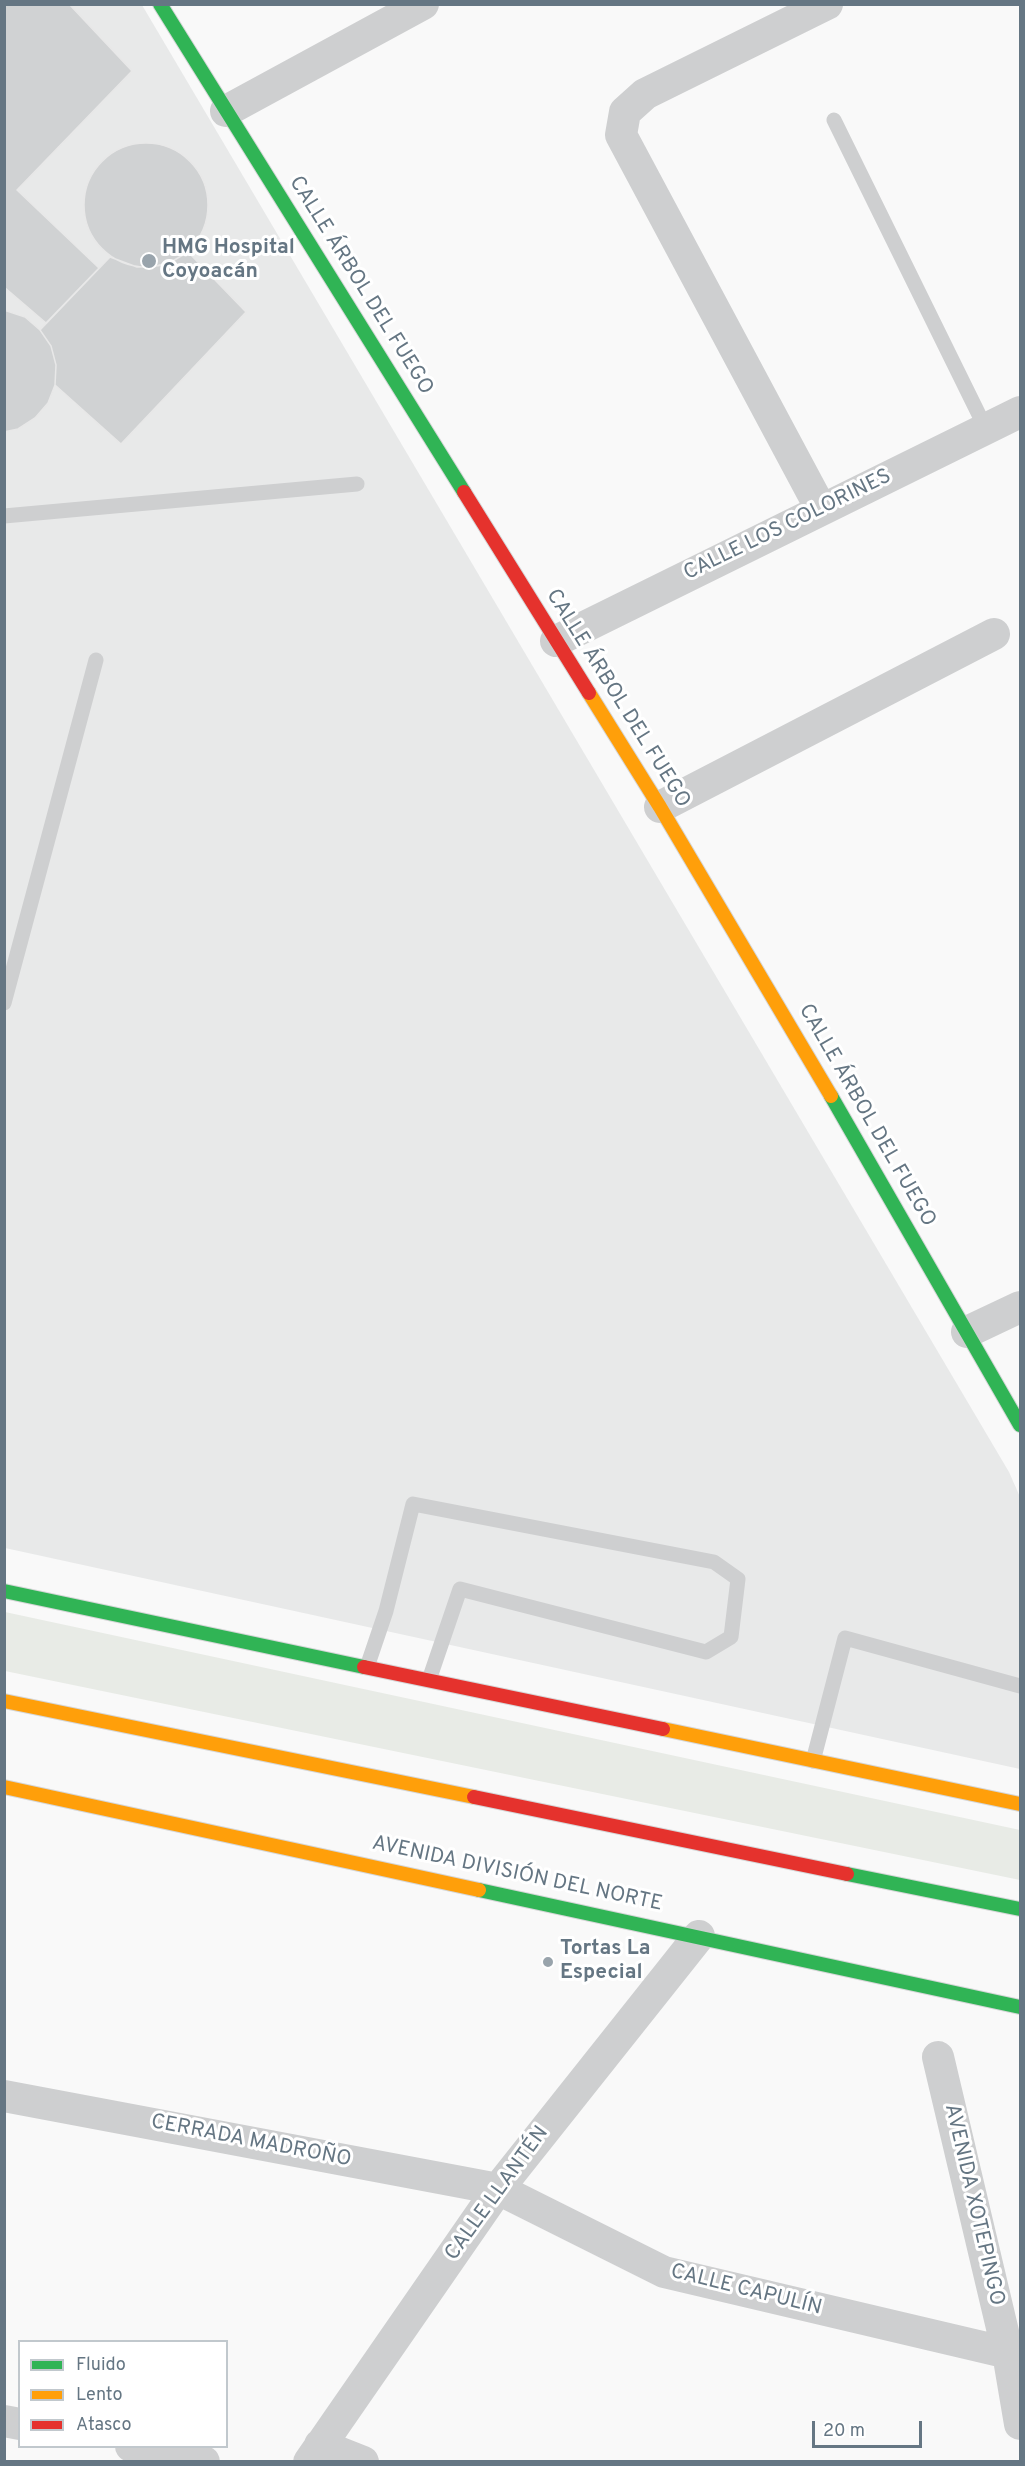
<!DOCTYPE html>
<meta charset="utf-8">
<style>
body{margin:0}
#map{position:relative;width:1025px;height:2466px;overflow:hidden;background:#f9f9f9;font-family:Overpass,sans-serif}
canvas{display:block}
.frame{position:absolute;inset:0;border:6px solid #657683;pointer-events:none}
.legend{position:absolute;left:18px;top:2340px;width:210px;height:108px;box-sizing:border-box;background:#fff;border:2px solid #c1c8cd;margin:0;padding:8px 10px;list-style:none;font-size:18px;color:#657683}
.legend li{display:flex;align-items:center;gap:12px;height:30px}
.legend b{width:30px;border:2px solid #c1c8cd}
.scale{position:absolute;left:812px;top:2421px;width:110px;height:27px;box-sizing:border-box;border:3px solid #657683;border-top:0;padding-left:8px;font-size:18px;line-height:21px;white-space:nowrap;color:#657683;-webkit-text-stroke:4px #fff;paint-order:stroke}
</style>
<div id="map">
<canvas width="1025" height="2466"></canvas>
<div class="frame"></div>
<ul class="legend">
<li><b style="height:8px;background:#30b455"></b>Fluido</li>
<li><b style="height:8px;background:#ff9f0a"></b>Lento</li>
<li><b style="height:8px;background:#e5322d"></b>Atasco</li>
</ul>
<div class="scale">20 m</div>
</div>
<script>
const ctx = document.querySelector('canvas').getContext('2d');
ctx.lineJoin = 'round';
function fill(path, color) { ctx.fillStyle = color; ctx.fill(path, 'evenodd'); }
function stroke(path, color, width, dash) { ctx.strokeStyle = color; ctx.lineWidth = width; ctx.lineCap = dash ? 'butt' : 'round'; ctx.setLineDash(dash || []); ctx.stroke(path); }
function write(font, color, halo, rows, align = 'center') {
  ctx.font = font + ' Overpass,sans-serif'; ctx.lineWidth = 6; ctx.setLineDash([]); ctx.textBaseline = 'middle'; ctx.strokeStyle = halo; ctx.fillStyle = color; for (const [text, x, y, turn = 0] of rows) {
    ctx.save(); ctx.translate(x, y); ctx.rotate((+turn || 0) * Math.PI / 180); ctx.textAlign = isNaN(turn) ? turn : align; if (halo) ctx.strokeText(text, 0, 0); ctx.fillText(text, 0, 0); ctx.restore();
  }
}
fill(new Path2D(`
 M5,5H142L1009,1472L1020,1497V1769L5,1548Z`), '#e8e9e9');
fill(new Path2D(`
 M5,1612L1020,1830V1880L5,1671Z`), '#e8ebe6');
const building = new Path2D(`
 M4,4H69L132,71L17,190L99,268L46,323L4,287Z
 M84 205a62 62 0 1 1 124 0a62 62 0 1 1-124 0Z
 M188,252L246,312L121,444L55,385L56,365L51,346L40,330L110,257L137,267H152L171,262Z
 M4,310L25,317L40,330L51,346L56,365L55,385L48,403L35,418L18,429L4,432Z`);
fill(building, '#d0d2d3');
stroke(building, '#e8e8e8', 1.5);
const fast = new Path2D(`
 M160,4L464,492
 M831,1096L1020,1425
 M4,1591L364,1667
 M847,1874L1020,1909
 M479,1890L1020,2007`);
const slow = new Path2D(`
 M589,693L660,807L831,1096
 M4,1701L474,1797
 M663,1729L1020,1804
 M4,1787L479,1890`);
const jam = new Path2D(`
 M464,492L589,693
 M364,1667L663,1729
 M474,1797L847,1874`);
stroke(fast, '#d5d6d7', 16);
stroke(slow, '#d5d6d7', 16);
stroke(jam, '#d5d6d7', 16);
stroke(new Path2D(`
 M834,120L986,429
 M4,516L357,484
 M4,1003L96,660
 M367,1667L386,1611L413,1504L714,1562L738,1579L731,1637L706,1652L460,1589L429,1680
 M813,1761L845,1638L1020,1686`), '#cecfd0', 15);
stroke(new Path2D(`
 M226,111L423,4
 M821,509L621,135L625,112L645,94L827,4
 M556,641L1020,412
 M660,807L994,634
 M967,1332L1020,1307
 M938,2057L1008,2353L1020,2424
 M4,2096L498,2189L664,2272L1008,2353
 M4,2421L20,2424
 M320,2445L363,2462
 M131,2446L204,2462
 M309,2462L498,2189L699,1936`), '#cecfd0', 32);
stroke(fast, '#30b455', 14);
stroke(slow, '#ff9f0a', 14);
stroke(jam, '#e5322d', 14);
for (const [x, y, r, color] of [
 [149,261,8,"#99a4ac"],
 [548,1962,6,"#99a4ac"]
]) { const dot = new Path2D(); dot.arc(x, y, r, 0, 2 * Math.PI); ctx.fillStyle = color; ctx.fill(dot); stroke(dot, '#fff', 2); }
write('bold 21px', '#657683', '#fff', [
 ["HMG Hospital",162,249],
 ["Coyoacán",162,273],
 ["Tortas La",560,1950],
 ["Especial",560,1974]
], 'left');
write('21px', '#657683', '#fff', [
 ["CALLE ÁRBOL DEL FUEGO",360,286,58],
 ["CALLE LOS COLORINES",788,526,-26],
 ["CALLE ÁRBOL DEL FUEGO",617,699,58],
 ["CALLE ÁRBOL DEL FUEGO",866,1116,60],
 ["AVENIDA DIVISIÓN DEL NORTE",517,1875,12],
 ["CERRADA MADROÑO",251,2142,11],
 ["CALLE LLANTÉN",498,2194,-54],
 ["AVENIDA XOTEPINGO",973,2205,77],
 ["CALLE CAPULÍN",746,2291,14]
]);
</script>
